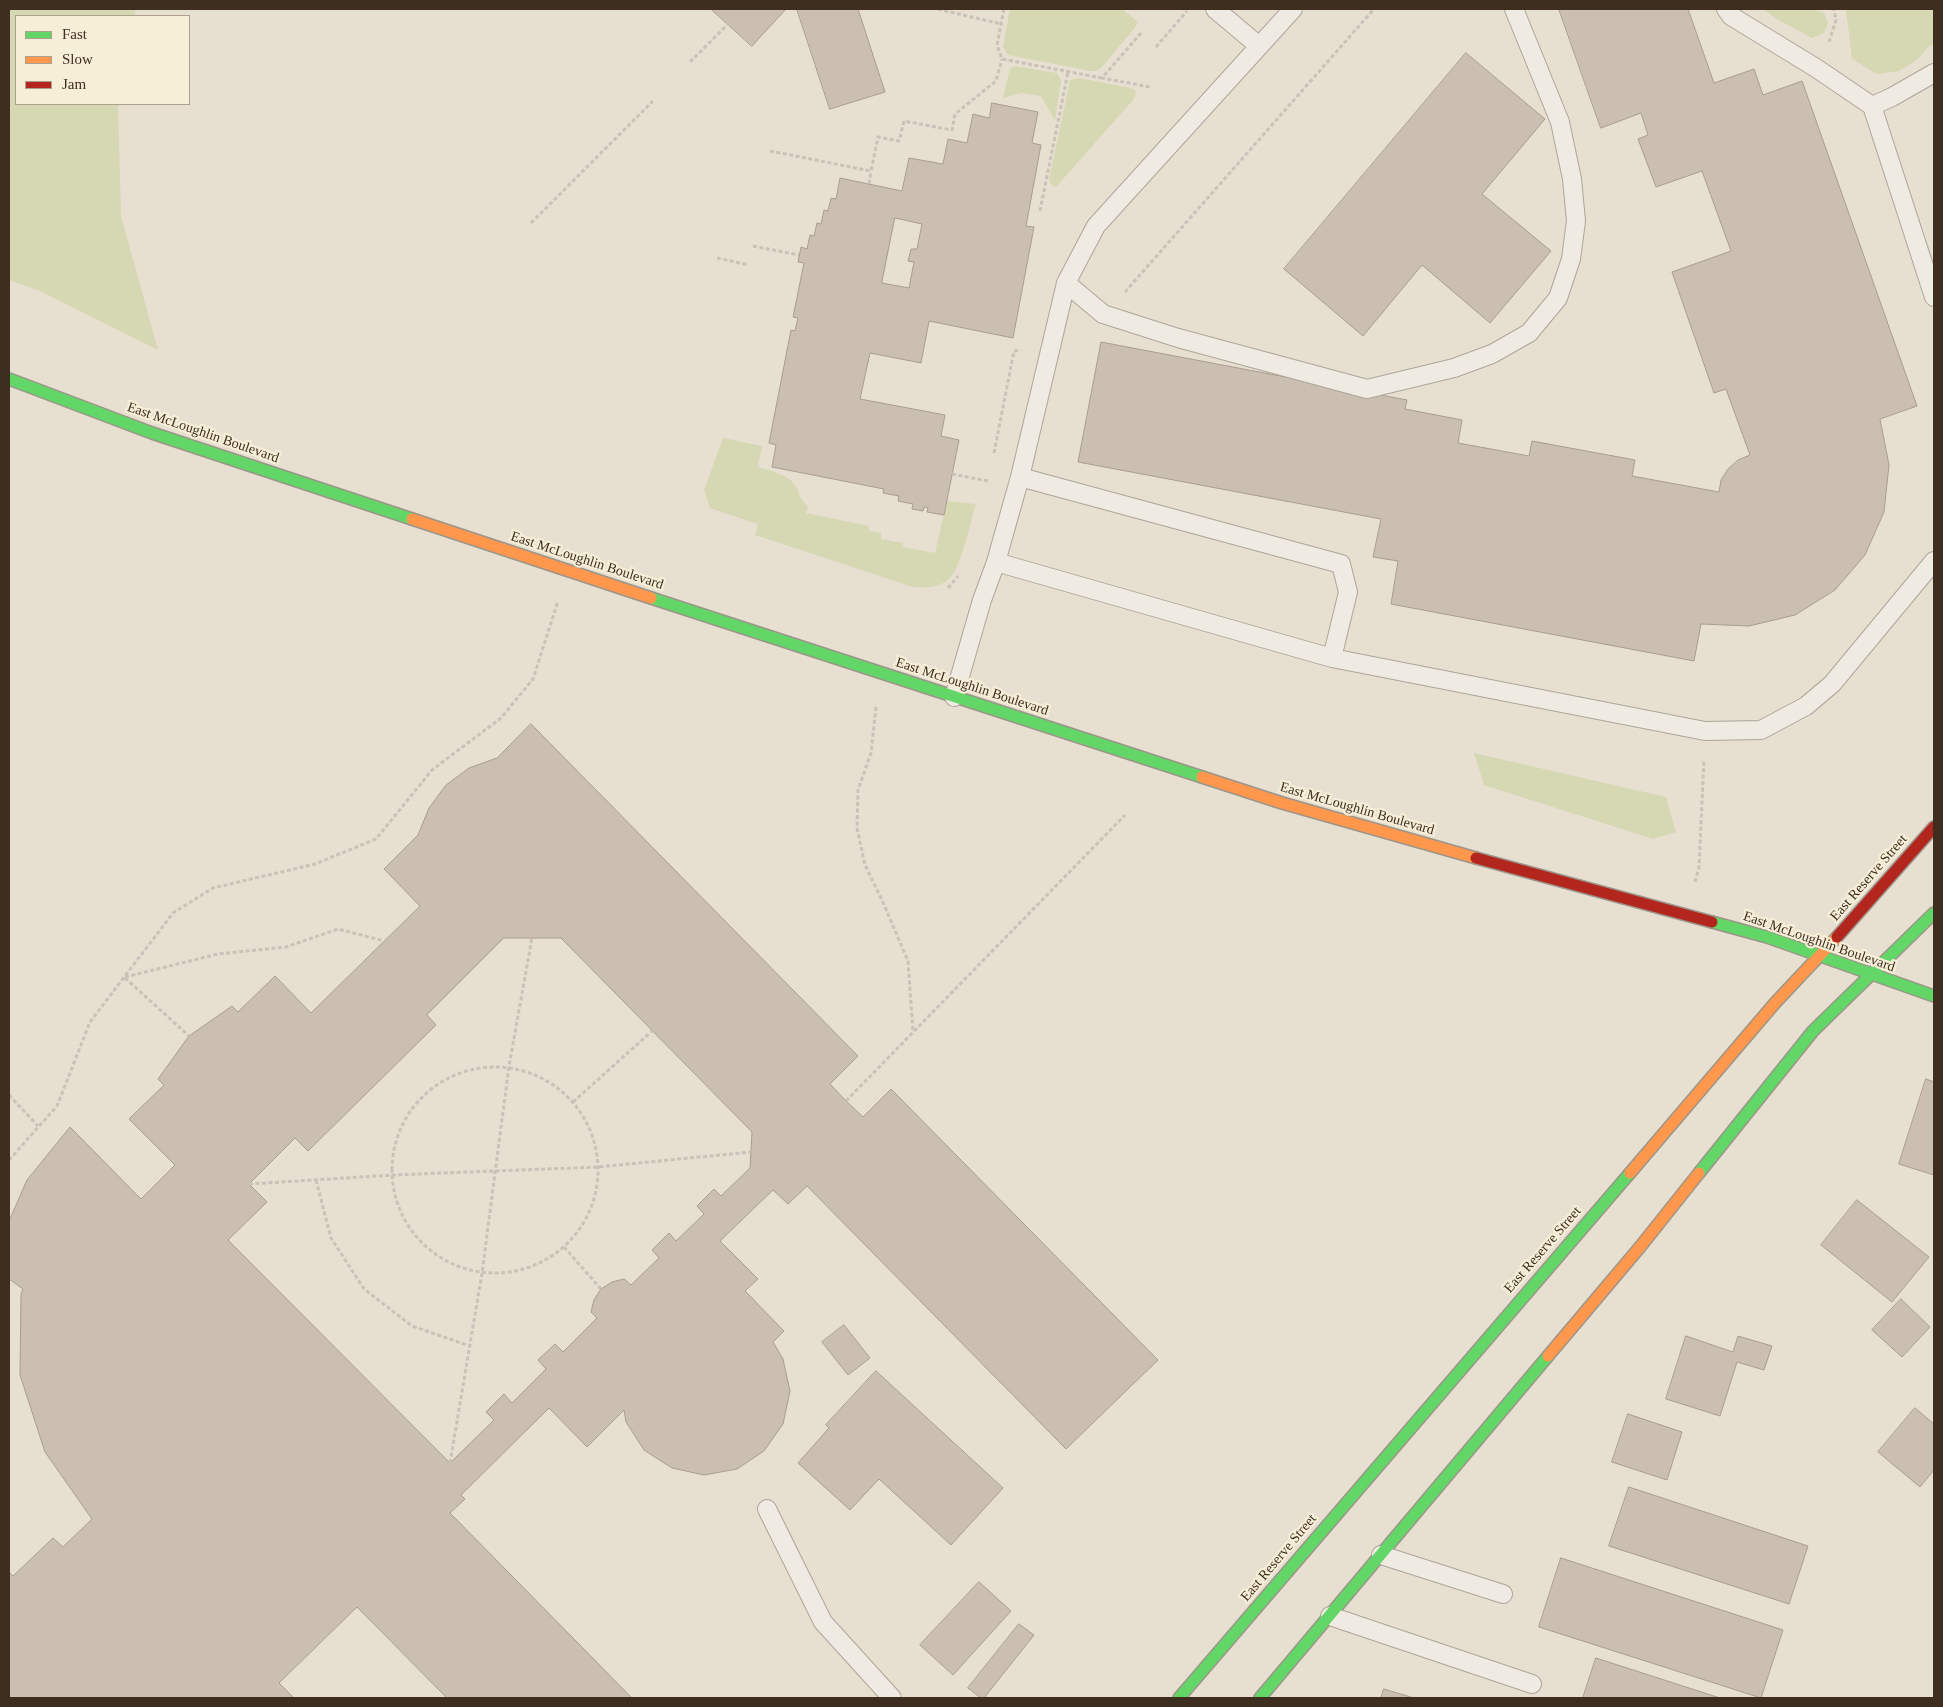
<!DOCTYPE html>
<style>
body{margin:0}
#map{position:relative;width:1943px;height:1707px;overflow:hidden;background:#e7e0d1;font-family:"Times New Roman",serif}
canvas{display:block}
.frame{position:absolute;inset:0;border:10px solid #3d2e20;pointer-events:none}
.legend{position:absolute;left:15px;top:15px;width:175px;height:90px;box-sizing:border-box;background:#f7eed8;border:1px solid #ada18e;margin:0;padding:6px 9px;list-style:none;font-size:15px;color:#3d2e20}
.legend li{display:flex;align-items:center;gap:10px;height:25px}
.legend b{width:25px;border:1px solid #ada18e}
</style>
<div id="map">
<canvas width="1943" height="1707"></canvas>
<div class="frame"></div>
<ul class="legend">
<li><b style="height:6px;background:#63d668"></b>Fast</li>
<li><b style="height:6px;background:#ff974d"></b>Slow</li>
<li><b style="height:6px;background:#b3261e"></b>Jam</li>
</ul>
</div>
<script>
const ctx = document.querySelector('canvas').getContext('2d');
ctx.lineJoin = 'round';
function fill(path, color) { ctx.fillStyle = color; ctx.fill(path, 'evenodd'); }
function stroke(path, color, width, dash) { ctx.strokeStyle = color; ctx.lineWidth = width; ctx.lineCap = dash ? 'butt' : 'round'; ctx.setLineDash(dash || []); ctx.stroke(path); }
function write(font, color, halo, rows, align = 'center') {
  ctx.font = font + ' "Times New Roman",serif'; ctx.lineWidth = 4.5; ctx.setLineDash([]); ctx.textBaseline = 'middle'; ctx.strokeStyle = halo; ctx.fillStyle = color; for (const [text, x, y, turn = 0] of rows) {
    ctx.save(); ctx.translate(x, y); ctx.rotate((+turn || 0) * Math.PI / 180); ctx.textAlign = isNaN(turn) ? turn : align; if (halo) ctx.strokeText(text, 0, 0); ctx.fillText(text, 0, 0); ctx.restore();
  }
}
fill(new Path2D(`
 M9,9H136L134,16H16V104H118L121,216L158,350L40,291L9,280Z
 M1010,9H1122L1138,22L1135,28L1101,68L1096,71H1091L1008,55L1003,47Z
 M1762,9H1813L1824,13L1828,23L1824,33L1812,38L1777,19Z
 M1846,9H1934V44L1929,46L1917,60L1899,71L1877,74L1852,59Z
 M1015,66L1057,73L1061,81L1055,121L1041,96L1021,93L1003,98L1010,68Z
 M1079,78L1131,88L1136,91L1134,99L1056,187L1051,185L1049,180L1070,80Z
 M723,438L762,446L758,467C771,471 787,474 795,485C801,493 796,496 808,506L806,513L869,526V531L881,533V539L903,543L902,547L935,553L947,501L976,504C970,523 962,565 950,578C940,588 925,588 913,587L755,535L758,524L710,508L704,490Z
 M1474,753L1666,797L1676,832L1653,839L1484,785Z`), '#d6d7b3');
const building = new Path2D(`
 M711,9H786L752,46Z
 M797,9H858L885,92L830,109Z
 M1559,9H1688L1714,83L1754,69L1763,95L1802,81L1917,406L1880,419L1889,465L1884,512L1865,555L1835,590L1795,615L1749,626L1701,624L1694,661L1391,604L1398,561L1373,557L1381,519L1078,462L1101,342L1407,400L1405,409L1462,420L1458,443L1529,456L1532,441L1635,460L1632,476L1719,492L1721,480L1728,469L1738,460L1750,455L1726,389L1714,393L1672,272L1731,251L1702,171L1656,187L1638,139L1648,135L1641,113L1601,128Z
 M1466,53L1545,119L1482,194L1551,251L1490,323L1422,265L1363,336L1284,269Z
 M992,103L1038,112L1032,143L1041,145L1026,226L1034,227L1013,338L929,321L921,363L870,353L860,399L945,415L941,436L959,440L944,515L927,512L928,508L924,507L923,511L912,509L913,504L898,501L899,496L883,493L884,489L772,467L776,445L769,443L791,330L795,331L798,318L793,317L804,263L798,262L801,247L807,249L810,235L814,236L817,223L821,224L824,210L828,211L831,198L836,199L840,178L902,191L909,158L943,164L948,139L967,143L973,114L989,118ZM895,218L922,224L917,249H911L908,261L914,262L909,288L882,283Z
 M531,724L858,1056L830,1084L846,1101L863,1117L891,1089L1158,1360L1066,1449L807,1186L788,1204L773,1190L720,1241L758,1279L745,1291L784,1331L773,1342L783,1359L790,1391L783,1424L764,1451L737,1469L704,1475L672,1468L644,1450L626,1422L624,1410L587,1447L549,1408L461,1495L465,1499L450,1513L632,1698H447L357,1607L279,1683L294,1698H9V1572L13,1576L53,1538L63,1547L92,1519L45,1452L20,1375L21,1294L23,1289L9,1279V1221L27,1180L70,1127L141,1199L175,1165L129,1119L164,1085L158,1079L189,1036L232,1006L238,1012L275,976L311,1013L420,906L384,869L418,835L429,808L446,785L469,768L497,758ZM504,938H561L752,1132L750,1168L721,1196L714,1189L697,1206L704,1214L676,1241L669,1233L652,1250L659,1258L631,1285L624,1279L612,1282L601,1289L594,1300L591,1312L597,1318L563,1352L555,1344L538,1360L546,1369L512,1403L504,1394L486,1412L494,1420L450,1463L228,1240L267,1202L249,1184L295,1138L308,1151L436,1025L427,1015Z
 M1926,1079L1934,1082V1175L1899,1164Z
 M1857,1200L1929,1257L1892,1302L1821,1245Z
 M1901,1299L1930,1327L1902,1357L1872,1330Z
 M844,1325L870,1358L848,1375L822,1342Z
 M1686,1336L1733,1352L1738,1336L1772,1346L1764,1370L1737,1362L1720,1416L1666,1399Z
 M876,1371L1003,1488L951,1545L879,1479L850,1510L798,1463L829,1428L826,1425Z
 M1915,1408L1934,1424V1470L1920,1487L1878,1452Z
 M1628,1414L1682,1432L1667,1480L1612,1462Z
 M1629,1487L1808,1546L1789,1604L1609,1546Z
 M1561,1558L1783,1630L1761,1698L1539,1627Z
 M979,1582L1011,1611L953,1675L920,1645Z
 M1019,1624L1034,1635L984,1698H981L968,1688Z
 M1596,1658L1720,1698H1583Z
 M1384,1689L1414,1698H1381Z`);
fill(building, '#cbbfb2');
stroke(building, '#a89c90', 1);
const lane = new Path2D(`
 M1215,9L1259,46
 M1726,9L1731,16L1816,68L1872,106L1934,297
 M1872,106L1892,97L1934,73
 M1066,283L1103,314L1178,338L1367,389L1454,368L1492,354L1529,333L1558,298L1571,259L1576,221L1572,179L1560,122L1514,9
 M1020,477L1341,564L1348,592L1332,658
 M996,562L1332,658L1705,731L1761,730L1806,706L1832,684L1934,561
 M954,697L982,600L996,562L1020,477L1066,283L1096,226L1293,9
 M767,1509L823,1622L892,1698
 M1381,1555L1503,1594
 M1330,1616L1532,1684`);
const fast = new Path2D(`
 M9,379L152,433L412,519
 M651,598L1202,777
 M1712,922L1767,937L1934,996
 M1699,1173L1813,1031L1934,913
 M1179,1698L1630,1173
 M1260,1698L1548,1356`);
const slow = new Path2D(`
 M412,519L651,598
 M1202,777L1282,803L1476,858
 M1630,1173L1775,1003L1837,937
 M1548,1356L1640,1247L1699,1173`);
const jam = new Path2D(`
 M1476,858L1712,922
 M1837,937L1934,827`);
stroke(lane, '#ada599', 20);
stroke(fast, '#9c958a', 14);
stroke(slow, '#9c958a', 14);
stroke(jam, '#9c958a', 14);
stroke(new Path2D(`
 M938,9L1001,24
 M1004,9L997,45L1002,59L1102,78
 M1141,33L1102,78L1150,87
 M1829,42L1836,20L1834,9
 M1156,47L1187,11
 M690,62L728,24
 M770,151L871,171L878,137L899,141L904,121L952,130L955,114L996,81L1002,59
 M869,184L871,171
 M1040,211L1068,72
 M531,223L653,101
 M753,246L799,255
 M717,258L749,265
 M1125,292L1374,9
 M994,453L1014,351L1021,350
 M952,474L988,481
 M948,588L958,576
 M876,707L871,753L858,790L857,828L865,865L882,900L908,961L913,1032
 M1695,882L1699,867L1704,759
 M125,977L218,954L286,947L338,929L384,941
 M125,978L189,1036
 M392 1170a103 103 0 1 1 206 0a103 103 0 1 1-206 0Z
 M9,1095L38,1126
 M846,1101L1125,815
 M573,1102L652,1031
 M9,1160L57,1106L90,1022L173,913L213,888L315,864L376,839L432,770L501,718L533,679L558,601
 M316,1180L331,1238L364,1289L412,1326L470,1346
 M249,1184L393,1175L598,1167L751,1152
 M564,1247L601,1289
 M450,1463L482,1273L509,1066L532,938`), '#c8c2b9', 3, [4, 2.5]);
stroke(lane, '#efebe3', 18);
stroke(fast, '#63d668', 11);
stroke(slow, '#ff974d', 11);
stroke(jam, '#b3261e', 11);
write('14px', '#3d2e20', '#f7eed8', [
 ["East McLoughlin Boulevard",203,433,19],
 ["East McLoughlin Boulevard",587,561,18],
 ["East McLoughlin Boulevard",972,687,18],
 ["East McLoughlin Boulevard",1357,809,16],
 ["East Reserve Street",1869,878,-49],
 ["East McLoughlin Boulevard",1819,942,19],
 ["East Reserve Street",1543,1250,-49],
 ["East Reserve Street",1279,1558,-50]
]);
</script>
